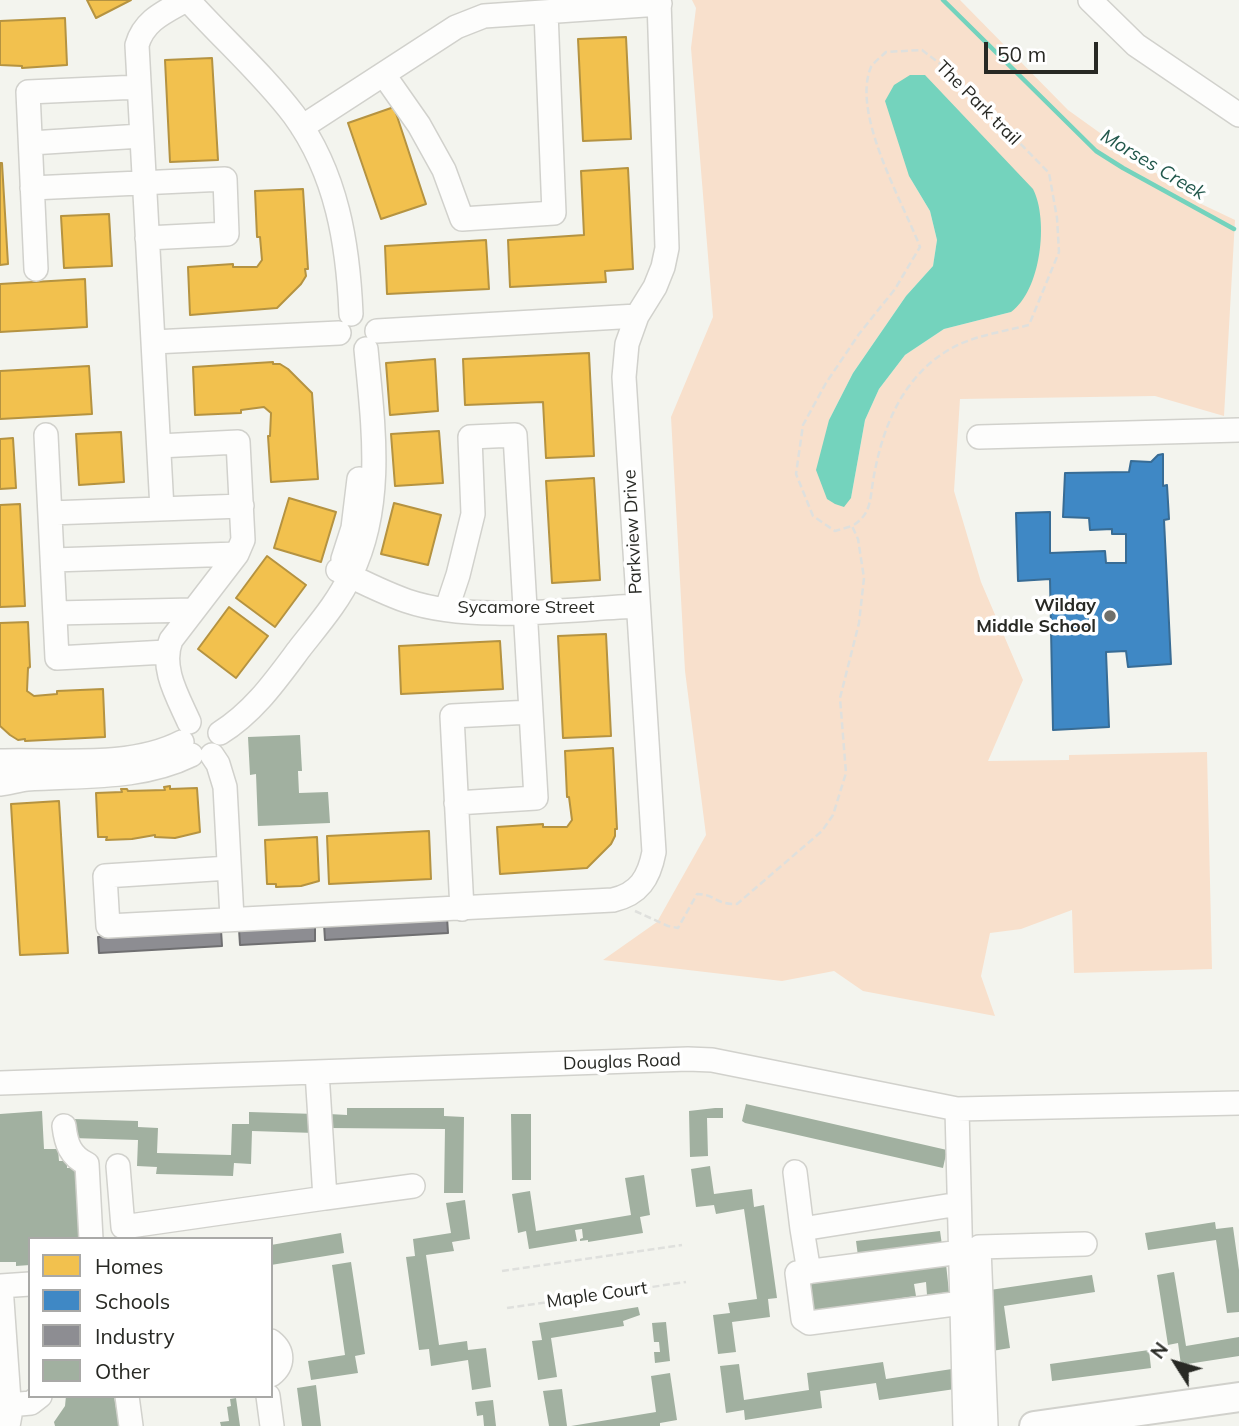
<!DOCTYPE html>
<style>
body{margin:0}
#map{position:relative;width:1239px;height:1426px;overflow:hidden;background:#f3f4ee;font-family:Mulish,sans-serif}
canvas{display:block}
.legend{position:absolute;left:28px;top:1237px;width:245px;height:161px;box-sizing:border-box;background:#fff;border:2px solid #a9a9a7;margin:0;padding:9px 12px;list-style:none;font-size:21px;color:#282924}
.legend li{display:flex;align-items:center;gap:14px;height:35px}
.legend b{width:35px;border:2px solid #a9a9a7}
.north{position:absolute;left:1141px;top:1328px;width:70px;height:70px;-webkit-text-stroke:5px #fff;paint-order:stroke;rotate:307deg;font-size:19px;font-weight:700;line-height:28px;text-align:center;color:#282924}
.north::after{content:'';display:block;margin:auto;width:24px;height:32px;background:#282924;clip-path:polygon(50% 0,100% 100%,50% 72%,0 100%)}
.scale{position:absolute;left:984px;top:42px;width:114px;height:32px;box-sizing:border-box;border:4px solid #282924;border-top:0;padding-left:9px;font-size:21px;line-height:24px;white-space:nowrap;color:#282924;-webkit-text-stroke:5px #fff;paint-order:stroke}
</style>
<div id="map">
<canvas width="1239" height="1426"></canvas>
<ul class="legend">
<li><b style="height:19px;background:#f2c14e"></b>Homes</li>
<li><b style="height:19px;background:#3f88c5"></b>Schools</li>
<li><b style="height:19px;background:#8d8d92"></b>Industry</li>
<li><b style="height:19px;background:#a1b0a0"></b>Other</li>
</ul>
<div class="north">N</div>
<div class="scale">50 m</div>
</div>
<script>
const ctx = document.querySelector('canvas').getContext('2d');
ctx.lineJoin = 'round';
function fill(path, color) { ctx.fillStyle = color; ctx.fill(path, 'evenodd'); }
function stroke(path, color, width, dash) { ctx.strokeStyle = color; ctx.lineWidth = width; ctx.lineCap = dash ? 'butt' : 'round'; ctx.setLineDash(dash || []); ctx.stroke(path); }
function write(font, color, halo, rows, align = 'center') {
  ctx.font = font + ' Mulish,sans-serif'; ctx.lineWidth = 7; ctx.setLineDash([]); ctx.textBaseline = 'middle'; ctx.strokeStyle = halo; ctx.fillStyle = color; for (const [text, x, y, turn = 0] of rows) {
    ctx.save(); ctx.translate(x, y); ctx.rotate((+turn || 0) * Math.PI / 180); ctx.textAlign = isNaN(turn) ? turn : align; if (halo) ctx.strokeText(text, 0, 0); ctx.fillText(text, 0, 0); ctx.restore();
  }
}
fill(new Path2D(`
 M692,0H960L1068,110L1195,201L1235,220L1224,416L1155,396L960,399L954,491L981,582L1023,680L988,761L1069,760V755L1207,752L1212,969L1074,973L1072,910L1021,929L990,933L981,976L995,1016L863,991L834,971L782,981L603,960L657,922L706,835L685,671L671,417L713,317L691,48L696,8ZM909,176L1011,312L944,329L905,355L879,389L865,420L851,498L829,420L853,373L906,296L933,266L937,240L930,211Z`), '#f8e0cc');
fill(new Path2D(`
 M910,75H925L1033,189C1049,220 1041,291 1011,312L944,329L905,355L879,389L865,420L851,498L844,507L835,504L827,499L816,470L829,420L853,373L906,296L933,266L937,240L930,211L909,176L885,101L894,85Z`), '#74d3bd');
const homes = new Path2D(`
 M87,0H131L96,18Z
 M65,18L67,65L22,68V66L0,65V21Z
 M626,37L631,139L583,141L578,39Z
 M212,58L218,160L170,162L165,60Z
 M394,107L426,204L381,219L348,123Z
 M0,163H2L8,264L0,265Z
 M628,168L633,269L605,271L606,282L510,287L508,240L584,235L581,171Z
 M303,189L308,269H305L306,276L301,284L277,308L190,315L188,267L233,264V267H257L262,260L260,237H257L255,191Z
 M109,214L112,266L64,268L61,216Z
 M486,240L489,289L387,294L385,246Z
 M85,279L87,327L0,332V284Z
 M589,353L594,456L546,458L543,402L465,405L463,359Z
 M435,359L438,411L390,415L386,363Z
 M273,362V364H280L288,369L312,393L318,479L271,482L268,436H270L271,413L264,407L241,410V413L195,415L193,367Z
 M89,366L92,414L0,419V371Z
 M439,431L443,483L395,486L391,434Z
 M121,432L124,482L79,485L76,434Z
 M13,438L16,488L0,489V439Z
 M594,478L600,580L552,583L546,481Z
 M289,498L336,512L321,562L274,548Z
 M394,503L441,515L428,565L381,554Z
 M20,504L25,606L0,607V505Z
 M267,556L306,585L275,627L236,598Z
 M229,607L268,636L236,678L198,649Z
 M28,622L30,667L28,668L27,691L34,696L57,694V691L103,689L105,737L25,741V739L18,740L10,735L0,726V623Z
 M606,634L611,736L563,738L558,636Z
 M500,641L503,689L401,694L399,646Z
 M613,748L617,829H615V836L611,844L587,868L500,874L497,827L543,824V827H567L572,820L569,797H567L565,751Z
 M170,786V789L197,788L200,832L175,838L155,837V835L132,839L106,840L107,837H98L96,793L122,792L121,789H127L128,791L165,790L164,787Z
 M59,801L68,953L20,955L11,804Z
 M429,831L431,879L329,884L327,836Z
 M317,837L319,881L301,886L276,887V884H267L265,840Z`);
fill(homes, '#f2c14e');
stroke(homes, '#b59341', 2);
const schools = new Path2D(`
 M1163,454V486L1167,485L1169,519L1164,520L1171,664L1128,667L1126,651L1106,652L1109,727L1053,730L1050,579L1018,581L1016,513L1050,512V553L1105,551L1106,563H1126V534H1112V529L1090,530L1089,518L1063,517L1065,473L1129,472L1131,461L1151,462L1158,455Z`);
fill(schools, '#3f88c5');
stroke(schools, '#386c95', 2);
const industry = new Path2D(`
 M447,917L448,933L325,940L324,924Z
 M315,925V941L240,945L239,929Z
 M221,930L222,946L99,953L98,937Z`);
fill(industry, '#8d8d92');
stroke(industry, '#6f6f71', 2);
stroke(new Path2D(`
 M943,0L1096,151L1123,168L1234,229`), '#74d3bd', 4.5);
fill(new Path2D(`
 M300,735L302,771H298L299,793L328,792L330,823L258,826L256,774L250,775L248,737Z
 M746,1104L947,1150L943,1168L745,1123L742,1121Z
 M347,1108H444V1116L464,1117L463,1193H444L445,1129L329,1128V1114L347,1115Z
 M715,1108H723V1118H707L708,1156L690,1157L689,1111Z
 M42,1111L44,1149H58L59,1161H67V1168H74V1171H77L81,1239H30V1265L16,1266V1262H0V1114Z
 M249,1112L316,1114L315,1133L252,1131L251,1164L234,1163L233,1176L156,1174L157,1167L137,1166L138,1140L72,1138L73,1119L138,1121V1127L158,1128L157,1153L231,1155L232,1124H249Z
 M511,1114H531V1180H512Z
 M710,1166L714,1194L752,1189L754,1207L764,1205L777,1298L768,1299L770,1317L732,1322L736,1352L718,1354L713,1315L730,1313L728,1303L757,1299L744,1209L716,1214L714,1205L696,1207L691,1169Z
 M644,1175L650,1215L640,1217L643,1233L588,1242V1240L580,1241V1239L583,1238L582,1229L575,1230L577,1241L529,1249L526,1231L518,1233L512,1194L530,1191L536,1231L631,1215L625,1178Z
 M465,1200L470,1239L452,1242L454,1251L426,1255L439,1345L467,1341L468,1350L486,1348L491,1387L472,1390L468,1360L431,1366L429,1349L419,1350L406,1257L415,1256L413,1239L451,1233L446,1203Z
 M1215,1222L1216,1229L1233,1227L1239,1270V1312L1227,1313L1216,1240L1148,1250L1145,1233Z
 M940,1231L942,1245L858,1256L856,1241Z
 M341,1233L344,1253L271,1265V1245Z
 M351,1262L365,1354L355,1356L358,1373L311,1380L308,1361L345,1355L332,1265Z
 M946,1264L949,1292L927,1295L926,1282L914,1284L916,1296L810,1311L807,1283Z
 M1174,1272L1186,1346L1239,1337V1356L1181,1365L1178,1343L1168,1345L1157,1275Z
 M1092,1275L1095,1292L1004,1306L1010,1348L992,1351L990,1290Z
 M638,1307L640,1315L623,1321L624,1326L551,1338L557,1377L538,1380L532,1341L542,1340L539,1323Z
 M666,1322L670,1361L655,1363L654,1352H660L659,1342H654L652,1323Z
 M1149,1350L1151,1368L1052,1381L1050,1364Z
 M883,1362L886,1379L952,1369L955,1389L879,1400L876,1383L820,1391L822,1408L745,1420L744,1410L726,1413L720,1366L739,1364L744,1400L809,1390L807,1373Z
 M670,1373L677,1420L660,1423V1426H571L656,1412L651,1376Z
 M316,1385L321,1426H302L297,1388Z
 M562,1389L567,1426H549L543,1391Z
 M66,1396H114L119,1426H55L54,1422L65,1406Z
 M236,1398L240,1426H221L220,1422L229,1421L227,1407L231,1406L230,1399Z
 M493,1400L496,1426H484L483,1415L477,1416L475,1402Z`), '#a1b0a0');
const minor = new Path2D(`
 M188,0C223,39 263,74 294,115C337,174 348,244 351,314
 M1090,0L1136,45L1239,115
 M384,75L419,125L444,170L462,219L554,213L546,12
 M302,127L456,27L484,16L660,4
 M31,143L141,136
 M32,188L225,179L227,234L147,238
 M36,269L28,92L139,87
 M377,331L637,316
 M153,342L339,333
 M46,435L57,658L166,652
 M979,437L1239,430
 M159,446L238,442L243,540L237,554L171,640C160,668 178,697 189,722
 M162,509L137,45C144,20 165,12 186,0
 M50,513L242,506
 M343,559L353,528L359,479
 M53,560L237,554
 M338,570C360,581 384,593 407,601C472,623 569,609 638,606
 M447,608L458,575L473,514L470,437L515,435L536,798L456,803
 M55,613L193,610
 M220,733C254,712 276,680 300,648C318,625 339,601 351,574C385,504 373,424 366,349
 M212,755L218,764L225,787L232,918
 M0,761C57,759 130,769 182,742
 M0,784C9,783 18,780 27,779C82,775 140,780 191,755
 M229,868L105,876L108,926L613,900C639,894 649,878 654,852L624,377L627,344L637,316L655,287L663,267L667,248L659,0
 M462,909L452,716L531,712
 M317,1072L325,1198L413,1186
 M0,1083L688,1059L712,1060L957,1109L1239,1103
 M957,1109L965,1426
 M64,1126C66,1143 70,1156 87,1164L91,1239
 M118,1166L123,1227L325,1198
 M795,1172L802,1229
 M961,1252L797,1273L803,1319L809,1323L962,1303
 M809,1272L802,1229L959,1204
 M0,1286L30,1284
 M1,1286L10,1415L8,1426
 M271,1341C284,1351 284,1365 271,1375
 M127,1396L131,1426
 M268,1396L272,1426
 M9,1405L31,1403L40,1396
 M986,1426L979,1247L1085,1244`);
const major = new Path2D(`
 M1034,1426L1239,1397`);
stroke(minor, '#d1d1cc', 26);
stroke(major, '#d1d1cc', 32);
stroke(new Path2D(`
 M635,911L668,926L678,928L697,894C715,894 716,905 737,904L822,831L833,815L846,773L840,698L859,623L864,578L858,539L852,526C871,515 870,500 873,481C882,427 903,375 952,348C973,336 1006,331 1029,325L1059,252L1057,218L1049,173L948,70L922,50L886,52C882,56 874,62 871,67C851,114 903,202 920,247L895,289L859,334L826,383L803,425L796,474L813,516L835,531L852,526
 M502,1271L682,1245
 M507,1308L686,1282`), '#dfe0dd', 2.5, [7, 3.5]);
stroke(minor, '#fdfdfc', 23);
stroke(major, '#fdfdfc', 28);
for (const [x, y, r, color] of [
 [1110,616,7,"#6f706b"]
]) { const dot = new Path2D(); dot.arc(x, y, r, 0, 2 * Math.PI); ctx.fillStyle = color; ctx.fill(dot); stroke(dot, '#fff', 2.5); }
write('18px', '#282924', '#fff', [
 ["The Park trail",978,103,45],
 ["Parkview Drive",633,532,-93],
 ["Sycamore Street",526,608],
 ["Douglas Road",622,1062,-2],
 ["Maple Court",597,1295,-8]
]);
write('bold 18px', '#282924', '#fff', [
 ["Wilday",1096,606],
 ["Middle School",1096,627]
], 'right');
write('italic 19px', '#22584c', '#fff', [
 ["Morses Creek",1153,165,31]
]);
</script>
